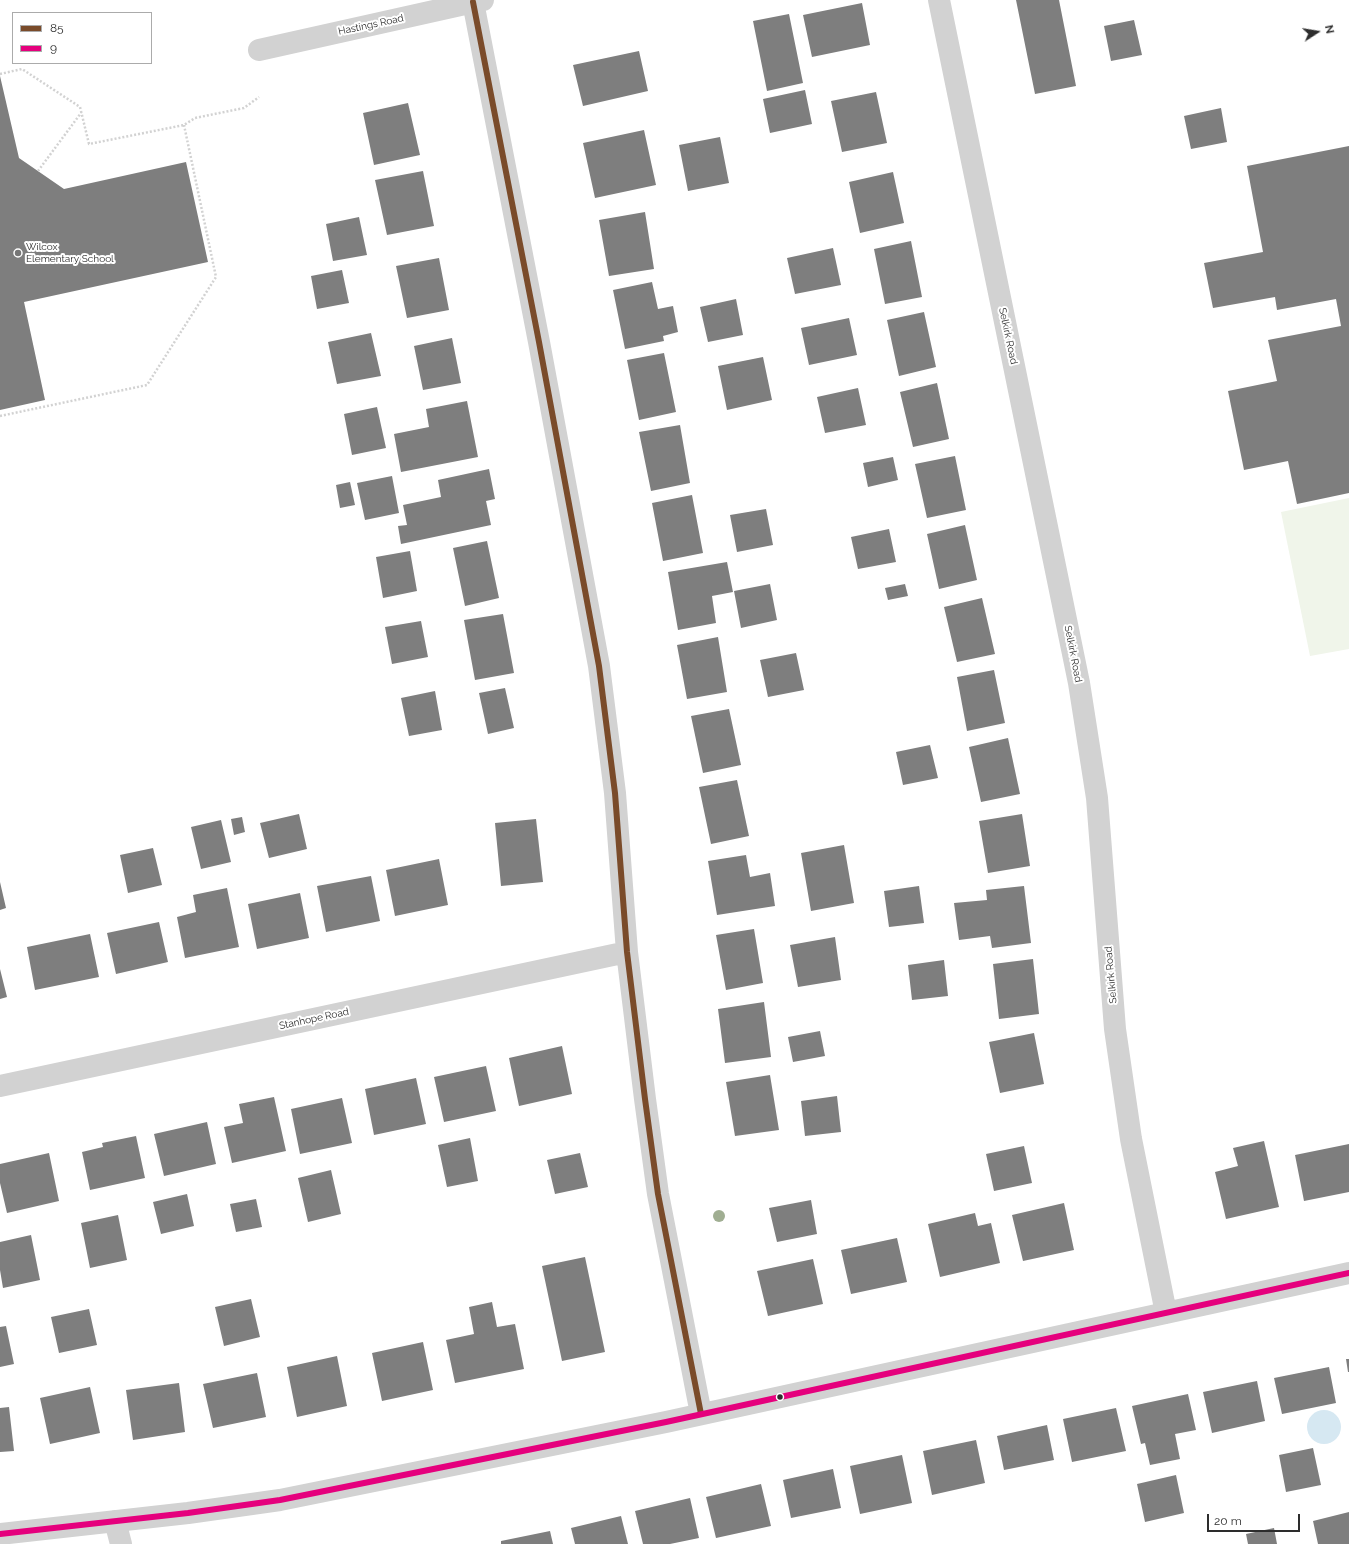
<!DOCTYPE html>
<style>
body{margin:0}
#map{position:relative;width:1349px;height:1544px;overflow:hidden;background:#fff;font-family:Raleway,sans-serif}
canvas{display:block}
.legend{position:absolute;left:12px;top:12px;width:140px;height:52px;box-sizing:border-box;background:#fff;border:1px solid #ababab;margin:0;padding:5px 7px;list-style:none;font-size:12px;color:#2d2d2d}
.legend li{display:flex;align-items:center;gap:8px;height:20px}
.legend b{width:20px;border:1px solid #ababab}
.north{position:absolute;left:1297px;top:12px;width:40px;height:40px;-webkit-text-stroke:3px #fff;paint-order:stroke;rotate:78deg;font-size:11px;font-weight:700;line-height:16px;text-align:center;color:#2d2d2d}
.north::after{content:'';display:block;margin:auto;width:14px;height:18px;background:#2d2d2d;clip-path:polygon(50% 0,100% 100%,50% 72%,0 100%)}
.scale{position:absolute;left:1207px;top:1514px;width:93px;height:18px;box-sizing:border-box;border:2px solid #2d2d2d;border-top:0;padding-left:5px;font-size:12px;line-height:14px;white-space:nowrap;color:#2d2d2d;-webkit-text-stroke:3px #fff;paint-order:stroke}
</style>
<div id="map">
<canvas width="1349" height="1544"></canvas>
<ul class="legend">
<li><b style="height:5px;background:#7a4b2a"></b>85</li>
<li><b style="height:5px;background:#e5007d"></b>9</li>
</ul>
<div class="north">N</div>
<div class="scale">20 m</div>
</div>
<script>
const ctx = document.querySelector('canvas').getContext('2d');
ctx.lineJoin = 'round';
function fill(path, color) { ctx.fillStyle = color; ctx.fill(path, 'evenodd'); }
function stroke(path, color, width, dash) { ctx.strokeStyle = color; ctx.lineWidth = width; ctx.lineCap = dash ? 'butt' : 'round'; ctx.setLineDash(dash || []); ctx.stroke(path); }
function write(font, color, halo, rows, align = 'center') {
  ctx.font = font + ' Raleway,sans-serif'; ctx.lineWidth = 4; ctx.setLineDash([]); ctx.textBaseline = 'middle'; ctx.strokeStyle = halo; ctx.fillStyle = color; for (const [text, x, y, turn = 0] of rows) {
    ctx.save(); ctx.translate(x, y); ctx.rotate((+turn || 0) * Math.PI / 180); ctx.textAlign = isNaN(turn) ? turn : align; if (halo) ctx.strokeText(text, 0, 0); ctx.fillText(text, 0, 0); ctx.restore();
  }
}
fill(new Path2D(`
 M1349,498V649L1310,656L1281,512Z`), '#f0f5ea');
fill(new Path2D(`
 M1307 1427a17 17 0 1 1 34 0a17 17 0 1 1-34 0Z`), '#d6e8f2');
fill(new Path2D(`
 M1016,0H1059L1076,86L1035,94Z
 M862,3L870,45L812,57L803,15Z
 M789,14L803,83L767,91L753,21Z
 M1134,20L1142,55L1111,61L1104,26Z
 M639,51L648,91L583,106L573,65Z
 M0,76L19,158L64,189L186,162L208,262L24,302L45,400L0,410Z
 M805,90L812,124L770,133L763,99Z
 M876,92L887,143L842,152L831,101Z
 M408,103L420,155L374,165L363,113Z
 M1221,108L1227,142L1191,149L1184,116Z
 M644,130L656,185L595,198L583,143Z
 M720,137L729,183L688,191L679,145Z
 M1349,146V493L1297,504L1288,461L1244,470L1228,391L1277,381L1268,340L1341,326L1336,299L1277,310L1275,297L1213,308L1204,263L1263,252L1247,166Z
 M423,171L434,226L387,235L375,180Z
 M893,172L904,223L860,233L849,182Z
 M645,212L654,269L609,276L599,220Z
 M359,217L367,255L333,261L326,224Z
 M911,241L922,297L885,304L874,249Z
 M833,248L841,285L795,294L787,258Z
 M439,258L449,310L407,318L396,266Z
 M342,270L349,303L317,309L311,276Z
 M652,282L658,309L673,306L678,332L663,336L664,341L625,349L613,290Z
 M736,299L743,335L708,342L700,307Z
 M924,312L936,367L899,376L887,320Z
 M849,318L857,355L809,365L801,328Z
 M371,333L381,376L337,384L328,342Z
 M452,338L461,383L423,390L414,346Z
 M664,353L676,412L639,420L627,360Z
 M763,357L772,400L727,410L718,366Z
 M937,383L949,439L913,447L900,392Z
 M858,388L866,425L825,433L817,397Z
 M467,401L478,457L401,472L394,434L429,427L426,409Z
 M377,407L386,448L352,455L344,414Z
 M680,425L690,483L651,491L639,432Z
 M955,456L966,510L927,518L915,464Z
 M893,457L898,480L868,487L863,463Z
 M489,469L495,499L486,501L491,525L401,544L398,526L407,525L403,505L441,497L438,480Z
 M392,476L399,513L365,520L357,483Z
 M350,482L355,505L340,508L336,485Z
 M692,495L703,553L663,561L652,503Z
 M766,509L773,545L737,552L730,515Z
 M965,525L977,580L939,589L927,534Z
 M889,529L896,562L858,569L851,537Z
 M487,541L499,598L465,606L453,548Z
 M410,551L417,591L383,598L376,557Z
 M727,562L733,592L712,596L716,623L678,630L668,572Z
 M770,584L777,620L741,628L734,591Z
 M905,584L908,596L888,600L885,588Z
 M982,598L995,654L957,662L944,607Z
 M503,614L514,673L475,680L464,620Z
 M421,621L428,657L392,664L385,627Z
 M718,637L727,692L687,699L677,645Z
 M796,653L804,690L768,697L760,660Z
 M994,670L1005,723L967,731L957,677Z
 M505,688L514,728L488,734L479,693Z
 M435,691L442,730L409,736L401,698Z
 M729,709L741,765L703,773L691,716Z
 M1008,738L1020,794L981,802L969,747Z
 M930,745L938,778L903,785L896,752Z
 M737,780L749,836L711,844L699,787Z
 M299,814L307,849L269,858L260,823Z
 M1022,814L1030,866L988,873L979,821Z
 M242,817L245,832L234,835L231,819Z
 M536,819L543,882L501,886L495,823Z
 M221,820L231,862L201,869L191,827Z
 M844,845L854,903L811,911L801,853Z
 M153,848L162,885L128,893L120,855Z
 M746,855L750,877L770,873L775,906L717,915L708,861Z
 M439,859L448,905L395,916L386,870Z
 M371,876L380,921L326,932L317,886Z
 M0,882L6,908L0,910Z
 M919,886L924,923L889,927L884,891Z
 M1024,886L1031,943L992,948L990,936L959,940L954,903L987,900L986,890Z
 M227,888L239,947L185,958L177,917L196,912L193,895Z
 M300,893L309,938L257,949L248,904Z
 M159,922L168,962L116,974L107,933Z
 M754,929L763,983L726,990L716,935Z
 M90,934L99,977L35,990L27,947Z
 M835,937L841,980L798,987L790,945Z
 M1033,959L1039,1014L999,1019L993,964Z
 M944,960L948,996L912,1000L908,965Z
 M0,969L7,997L0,999Z
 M764,1002L771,1057L725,1063L718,1009Z
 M820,1031L825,1056L793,1062L788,1037Z
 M1034,1033L1044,1084L1000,1093L989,1042Z
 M562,1046L572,1094L519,1106L509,1058Z
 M486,1066L496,1111L444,1122L434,1077Z
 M770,1075L779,1130L735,1136L726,1082Z
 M416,1078L426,1124L374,1135L365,1089Z
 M837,1096L841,1132L805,1136L801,1101Z
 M274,1097L286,1151L232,1163L224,1127L243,1123L239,1104Z
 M342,1098L352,1143L300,1154L291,1109Z
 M207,1122L216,1164L164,1176L154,1134Z
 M136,1136L145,1178L90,1190L82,1152L103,1147L102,1143Z
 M470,1138L478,1181L447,1187L438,1145Z
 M1264,1141L1279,1207L1226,1219L1215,1172L1238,1166L1233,1148Z
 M1349,1144V1192L1304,1201L1295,1155Z
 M1024,1146L1032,1183L994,1191L986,1154Z
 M49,1153L59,1201L7,1213L0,1183V1164Z
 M580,1153L588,1187L555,1194L547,1160Z
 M331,1170L341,1214L308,1222L298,1178Z
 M187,1194L194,1226L161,1234L153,1202Z
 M256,1199L262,1227L236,1232L230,1204Z
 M811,1200L817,1234L777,1242L769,1208Z
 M1064,1203L1074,1250L1023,1261L1012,1215Z
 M975,1213L978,1226L991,1223L1000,1263L940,1277L928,1224Z
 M118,1215L127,1260L90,1268L81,1223Z
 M31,1235L40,1280L3,1288L0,1270V1242Z
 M897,1238L907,1282L851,1294L841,1250Z
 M585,1257L605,1352L562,1361L542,1266Z
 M813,1259L823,1304L768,1316L757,1271Z
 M251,1299L260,1337L224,1346L215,1307Z
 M492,1302L497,1327L515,1324L524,1369L455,1383L446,1340L474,1334L469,1307Z
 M89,1309L97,1345L59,1353L51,1317Z
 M6,1326L14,1364L0,1367V1327Z
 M423,1342L433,1390L382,1401L372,1353Z
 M337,1356L347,1406L297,1417L287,1367Z
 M1346,1359H1349V1372H1348Z
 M1329,1367L1336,1403L1282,1414L1274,1378Z
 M257,1373L266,1417L213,1428L203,1384Z
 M1257,1381L1265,1421L1212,1433L1203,1392Z
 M179,1383L185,1432L133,1440L126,1390Z
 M90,1387L100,1433L50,1444L40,1398Z
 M1188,1394L1196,1430L1175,1434L1180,1459L1150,1465L1145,1443L1141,1444L1132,1406Z
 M9,1407L14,1451L0,1452V1408Z
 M1116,1408L1126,1451L1072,1462L1063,1419Z
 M1047,1425L1054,1460L1004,1470L997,1436Z
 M976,1440L985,1483L932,1495L923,1451Z
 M1313,1448L1321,1485L1286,1492L1279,1455Z
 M902,1455L912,1503L860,1514L850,1466Z
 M833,1469L841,1508L791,1518L783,1480Z
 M1176,1475L1184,1513L1145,1522L1137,1484Z
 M761,1484L771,1526L716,1538L706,1497Z
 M690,1498L699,1538L670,1544H643L635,1511Z
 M1349,1512V1544H1318L1313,1521Z
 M621,1516L628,1544H575L571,1528Z
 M1274,1528L1277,1544H1248L1246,1534Z
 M550,1531L553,1544H501V1541Z`), '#7e7e7e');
stroke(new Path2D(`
 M0,74L22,69L80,107L89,144L184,125L195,118L244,108L259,97
 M38,171L81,113
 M0,416L147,385L216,277L184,125`), '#d2d2d2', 2.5, [2, 2]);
stroke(new Path2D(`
 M939,0L1079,683L1097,798L1115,1029L1131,1139L1166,1313
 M473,2L539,342L599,666L615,793L627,952L645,1099L658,1194L701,1414
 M259,50L483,0
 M0,1086L627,952
 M115,1521L121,1544
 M0,1534L188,1513L280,1500L666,1422L1349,1273`), '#d2d2d2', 22);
stroke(new Path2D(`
 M473,2L539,342L599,666L615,793L627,952L645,1099L658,1194L701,1414`), '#7a4b2a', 6);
stroke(new Path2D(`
 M0,1534L188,1513L280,1500L666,1422L1349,1273`), '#e5007d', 6);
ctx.fillStyle = '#a0ae92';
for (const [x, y] of [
 [719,1216]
]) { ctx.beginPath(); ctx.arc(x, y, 6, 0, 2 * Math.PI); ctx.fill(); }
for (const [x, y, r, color] of [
 [18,253,4,"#767676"],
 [780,1397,3.5,"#2d2d2d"]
]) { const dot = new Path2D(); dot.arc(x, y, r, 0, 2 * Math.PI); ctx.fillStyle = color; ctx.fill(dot); stroke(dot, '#fff', 1.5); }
write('10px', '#2d2d2d', '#fff', [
 ["Hastings Road",371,25,-12],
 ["Selkirk Road",1008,336,78],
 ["Selkirk Road",1073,654,79],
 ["Selkirk Road",1111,975,-95],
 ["Stanhope Road",314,1019,-12]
]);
write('10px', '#2d2d2d', '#fff', [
 ["Wilcox",26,247],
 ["Elementary School",26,259]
], 'left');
</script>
